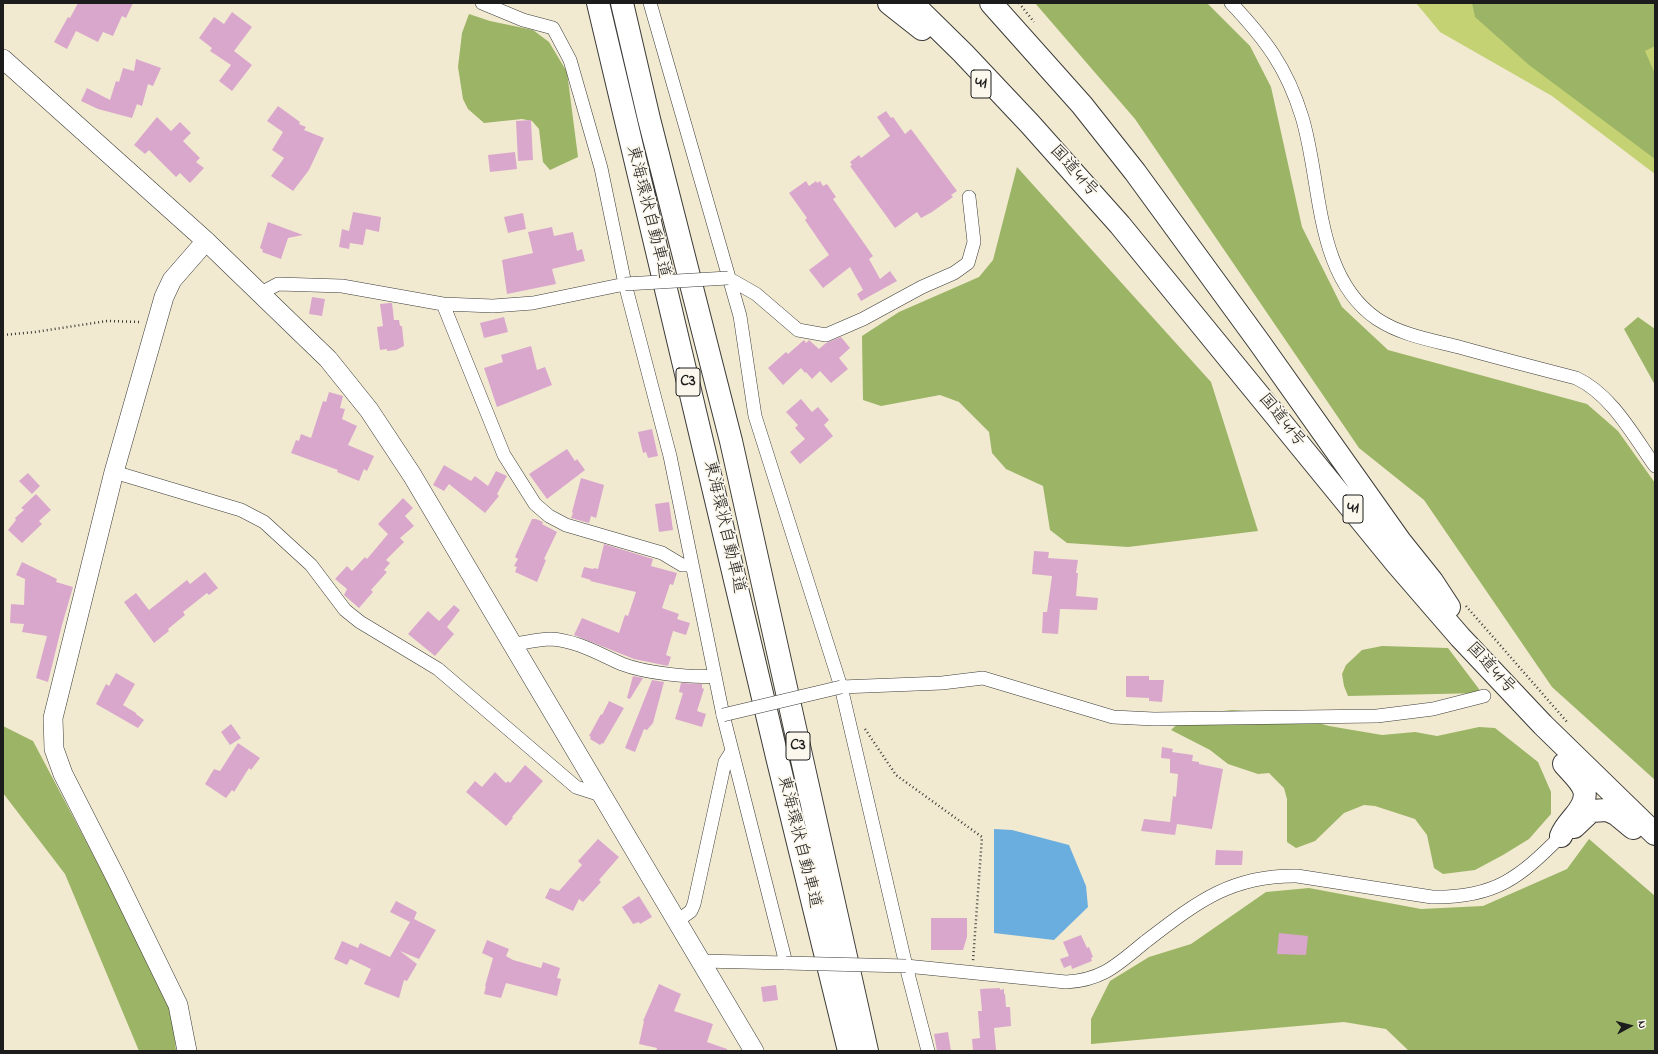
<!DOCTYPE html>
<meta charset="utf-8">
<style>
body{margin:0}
#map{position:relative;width:1658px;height:1054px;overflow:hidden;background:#f1ead1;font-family:"Indie Flower",sans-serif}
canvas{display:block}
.frame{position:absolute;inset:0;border:4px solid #1c1c1c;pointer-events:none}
.north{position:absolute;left:1610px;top:1006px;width:40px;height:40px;-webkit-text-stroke:3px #fbf7ec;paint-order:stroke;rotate:83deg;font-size:11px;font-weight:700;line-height:16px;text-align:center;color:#1c1c1c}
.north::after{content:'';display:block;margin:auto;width:14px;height:18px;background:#1c1c1c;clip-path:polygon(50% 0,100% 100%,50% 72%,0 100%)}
</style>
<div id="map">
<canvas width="1658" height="1054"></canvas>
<div class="frame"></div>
<div class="north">N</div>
</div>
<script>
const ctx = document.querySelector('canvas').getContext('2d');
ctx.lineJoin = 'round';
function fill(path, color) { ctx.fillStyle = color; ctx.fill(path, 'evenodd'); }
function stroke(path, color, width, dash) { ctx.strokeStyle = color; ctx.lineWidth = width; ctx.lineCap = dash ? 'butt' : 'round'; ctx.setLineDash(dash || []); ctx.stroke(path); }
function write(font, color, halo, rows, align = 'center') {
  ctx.font = font + ' "Indie Flower","Klee One",sans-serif'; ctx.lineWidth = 3.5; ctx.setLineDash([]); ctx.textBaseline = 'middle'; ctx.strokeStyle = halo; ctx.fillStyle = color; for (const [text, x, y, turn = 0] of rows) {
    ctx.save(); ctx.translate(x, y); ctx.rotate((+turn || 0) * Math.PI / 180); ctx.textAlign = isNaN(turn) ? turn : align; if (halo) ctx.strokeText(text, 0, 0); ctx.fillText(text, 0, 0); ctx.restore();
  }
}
fill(new Path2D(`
 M1416,3H1655V174L1552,96L1440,32Z`), '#c4d273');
fill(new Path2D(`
 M1035,3H1207L1250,46L1271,87L1302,227L1342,307L1388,350L1587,404L1618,431L1655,483V780L1552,687L1424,500L1359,448L1135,119Z
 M1472,3H1655V46L1645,51L1655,74V159L1529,65L1475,17Z
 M469,14L490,21L533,30L549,42L567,72L578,157L550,170L543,162L539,129L532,121L522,119L484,123L468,109L463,99L458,67L462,33Z
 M1017,167L1211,382L1258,531L1128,547L1067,543L1050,530L1043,486L1006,469L992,453L989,432L959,402L940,395L881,406L863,400L862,336L899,312L979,277L993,260Z
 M1638,317L1655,329V385L1624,329Z
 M1382,646L1448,648L1482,693L1348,696L1344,686L1342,674L1346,665L1362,650Z
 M1232,710L1287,714L1329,726L1382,735L1415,732L1437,736L1479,727L1495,728L1538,762L1551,792V814L1529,839L1503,855L1475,870L1443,874L1434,868L1427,835L1415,819L1375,806L1364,805L1344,813L1315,841L1296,848L1287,842V799L1284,788L1269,773L1258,774L1228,764L1210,750L1171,730L1187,715Z
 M3,726L33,741L171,1002L176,1051H139L65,874L3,793Z
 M1589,839L1655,896V1051H1409L1386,1029L1344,1022L1091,1044V1019L1110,981L1149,957L1191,944L1266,892L1309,888L1421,909L1483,906L1567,869Z`), '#9bb465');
fill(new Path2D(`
 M994,829L1012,830L1069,845L1086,886L1088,907L1054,940L994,933Z`), '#6aaddf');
fill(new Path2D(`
 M78,3H133L126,18L122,16L113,36L103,32L98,42L76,31L67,49L54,42L68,17L70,18Z
 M232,12L252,27L234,51L252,65L232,91L219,81L231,65L210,51L212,48L199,38L214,17L224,24Z
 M136,59L161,68L153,86L148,84L142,106L137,104L132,118L98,109L81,101L87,88L110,100L116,81L119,82L123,68L134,71Z
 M278,106L300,122L299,124L306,127L304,130L324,138L309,170L293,191L271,176L284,158L272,150L283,132L267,121Z
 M886,111L891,118L893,117L905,134L911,129L957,191L951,195L953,197L932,212L921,218L917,212L895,228L850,166L852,165L850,162L859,155L861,158L890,136L877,117Z
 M157,117L171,131L180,122L191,133L183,141L200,158L196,162L204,168L190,183L180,173L176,177L149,150L145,154L134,145Z
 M531,120L533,160L518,161L516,121Z
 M515,152L517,169L490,172L488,155Z
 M806,181L809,186L816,181L817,183L820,181L823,186L827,184L836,197L833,199L873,256L869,259L880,279L890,271L897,281L861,301L857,294L863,290L850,267L823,288L809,270L829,255L805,220L807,218L789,193Z
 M353,212L381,217L379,232L366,229L363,245L350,243L349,249L339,247L342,229L349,231Z
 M523,213L526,229L508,233L504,217Z
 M268,222L303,235L288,238L281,259L262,252L263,250L260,248Z
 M552,227L554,236L573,232L577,251L582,249L585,261L552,269L556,284L507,294L502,260L533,253L528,232Z
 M312,297L325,299L322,316L309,314Z
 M390,303H392L394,320H399L400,326H402L404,346L396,350L387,351V349L380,350L377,327L383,326L380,304Z
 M504,317L508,332L484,338L480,323Z
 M841,337L850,348L839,358L848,369L831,383L820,371L812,379L806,372L805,373L801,368L783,385L768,368L786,352L788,354L804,340L806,343L809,340L819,349L826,343Z
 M531,346L537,370L545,367L552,385L497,407L484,368L503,362L501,355Z
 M329,392L343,396L340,408L345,409L342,419L357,426L348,445L374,456L367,471L364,469L359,481L337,472L338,470L291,453L296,440L299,441L301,434L311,438L323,401L326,402Z
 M801,399L812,412L818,407L829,420L824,425L833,436L800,464L790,452L805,439L795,428L798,425L786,412Z
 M652,429L658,456L648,458L646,452L643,453L638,432Z
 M567,449L575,461L577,459L585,470L547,499L529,474Z
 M444,465L471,481L475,476L488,486L496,471L507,476L497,494L499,496L485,513L449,484L444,491L433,485Z
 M28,473L40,486L32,494L19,481Z
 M581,478L604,485L596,518L591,516L589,523L571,518L573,513L572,512Z
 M36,494L51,510L39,521L42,524L22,543L8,530L16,520L15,518L24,510L21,508Z
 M403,498L413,508L405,516L414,526L400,538L404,542L386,560L390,563L384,570L387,572L371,590L373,592L359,608L344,595L347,589L335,579L347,566L352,571L365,557L367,559L388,534L378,524Z
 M669,502L673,530L659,532L655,504Z
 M532,519H536L543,522L542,524L557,532L544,559L546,560L537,582L515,572L517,567L514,566L518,559L515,557Z
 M604,544L653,559L651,566L677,573L673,585L670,584L662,608L679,614L677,619L690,623L686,635L673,631L666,655L671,657L668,666L634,659L574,635L582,618L619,633L625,615L628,616L636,592L590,581L591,580L581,577L584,567L593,569L594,568L598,569Z
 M1034,551L1049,552L1048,558L1078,560L1076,573H1078L1076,596L1098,598L1097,610L1060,609L1058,634L1042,633L1043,612H1047L1052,576L1032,574Z
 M22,562L57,579L56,582L73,587L62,625L48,682L36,678L47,636L22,632L24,624L10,623L11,604L24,605L25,579L16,575Z
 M205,572L218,588L209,595L207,593L183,612L185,615L168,629L169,631L154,643L124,602L136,593L149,610L187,580L190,584Z
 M454,605L460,610L447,627L454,634L435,656L408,634L428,611L439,621Z
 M116,673L135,684L123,705L136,713V714L144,720L138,728L96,704L106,684L109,686Z
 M633,676L643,678L630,699L627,698Z
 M1126,676H1149V680H1164L1162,702L1149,701V698L1126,697Z
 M652,680L664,682L653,723L647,730L644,729L635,752L625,748Z
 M681,683L702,684V688L704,689L697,711L706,714L702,727L675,719L683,693L679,692Z
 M609,701L624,708L603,744L602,743L600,745L590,739L591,737L589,736L601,714L602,715Z
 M231,724L241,738L230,745L221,732Z
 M238,743L260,758L251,770L249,768L234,792L232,790L226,798L205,784L214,769L220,771Z
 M1162,747L1173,749L1172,752L1193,755L1192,761L1199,762V764L1223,769L1212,829L1177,824L1175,835L1141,831L1144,819L1170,822L1173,796L1176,797L1178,774L1170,773V759L1161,758Z
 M525,765L543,781L512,817L513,818L506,826L466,792L475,781L482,787L495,772L506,783L508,781L510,783Z
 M598,839L619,857L599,880L601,882L583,902L579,899L573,911L545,898L550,888L559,891L582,865L578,861Z
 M1216,850L1243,851L1242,865H1215Z
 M639,896L652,917L640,924L639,922L633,924L622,907Z
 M396,901L417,912L414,919L436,930L419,959L400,951L417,964L407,981L404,980L399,998L364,984L371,969L350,959L347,965L334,959L342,941L358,948L360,943L390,957L410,922L390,912Z
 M931,918H967V937L963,950H931Z
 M1279,933L1308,936L1306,955L1277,954Z
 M1081,935L1087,948L1089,947L1093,957L1091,958L1092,961L1072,969L1071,965L1064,968L1060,959L1069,956L1063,942Z
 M487,940L509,949L506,956L513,960L541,968L543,962L560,968L557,978L561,979L557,996L506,983L501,998L484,994L486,986H485L493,958L482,953Z
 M659,984L681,994L674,1011L713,1024L707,1042L727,1049V1051H656L657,1048L639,1044L644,1021H643Z
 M776,985L778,1000L763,1002L761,987Z
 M1000,988V990L1004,989V994H1005L1006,1007H1010L1011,1026L994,1028L996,1050L973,1051L972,1039L980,1038L978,1011H982L980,989Z
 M948,1032L951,1051H937L934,1034Z`), '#daa7cc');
const street = new Path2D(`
 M482,3L523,20L553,28L570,60L601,168L625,284L670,456L723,715L786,963L701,961
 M650,3L740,316L755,416L841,687L906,966L928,1051
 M1231,3C1266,40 1287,68 1302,117C1322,182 1314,276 1377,319C1401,335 1431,340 1459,347C1498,358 1537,368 1576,378C1611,394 1633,435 1655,466
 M728,278L756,294L798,330L826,335L863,319L922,287L954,273L968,263L974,242L969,197
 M261,293L278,284L342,286L443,304L493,306L533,303L625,284
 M443,304L504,455L535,504L549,516L566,525L662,553L682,565H691
 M114,472L241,510L264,522L311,565L345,610L360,622L438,669L576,787L601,795
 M514,644C525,643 539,639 550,639C576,640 599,654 622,664C645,673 691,678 715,676
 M841,687L942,683L983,678L1113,717L1154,719L1377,716L1433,709L1484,696
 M676,922L691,911L694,904L725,762L732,751
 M906,966L1066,982C1103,980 1118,964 1145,942C1196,903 1230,875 1297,876L1432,897C1495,898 1519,878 1561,836`);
const secondary = new Path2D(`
 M3,59L206,241L328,359L369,410L412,475L754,1051
 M187,1051L178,1005L116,878L63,774L54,749L53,718L114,472L164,297L172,280L206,241`);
const highway = new Path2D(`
 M598,3L778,761L849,1051
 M622,3L649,119L731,441L867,1051
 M889,3L922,29
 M912,3L963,53L1030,124L1120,225L1396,563L1460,637L1543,725L1655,834
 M991,3L1082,105L1135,172L1259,342L1400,541L1432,581L1449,607
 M1574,827L1591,811L1607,810L1616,814L1633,828
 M1561,836C1564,828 1569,823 1574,817C1595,792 1582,784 1564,764`);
stroke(street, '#3c3b37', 14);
stroke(secondary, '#3c3b37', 20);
stroke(highway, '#3c3b37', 24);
stroke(new Path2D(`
 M1019,3L1034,22
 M3,335L35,332L107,321L141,322
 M1466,606L1568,723
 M865,729L896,775L982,837L973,961`), '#3c3b37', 2.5, [1, 3]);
stroke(street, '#fff', 13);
stroke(secondary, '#fff', 19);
stroke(highway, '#fff', 22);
const streetBridge = new Path2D(`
 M625,284L728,278
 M723,715L841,687
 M786,963L906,966`);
stroke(streetBridge, '#3c3b37', 14, []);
stroke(streetBridge, '#fff', 13);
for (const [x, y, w] of [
 [981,84,20],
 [688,382,24],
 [1353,509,20],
 [798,746,24]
]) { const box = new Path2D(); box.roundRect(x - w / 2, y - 14, w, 28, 3); ctx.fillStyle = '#fbf7ec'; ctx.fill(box); stroke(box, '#1c1c1c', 1); }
write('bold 16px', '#1c1c1c', null, [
 ["41",981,84],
 ["C3",688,382],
 ["41",1353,509],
 ["C3",798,746]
]);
write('17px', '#1c1c1c', '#fbf7ec', [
 ["国道41号",1073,172,48],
 ["東海環状自動車道",647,212,76],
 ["国道41号",1281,421,51],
 ["東海環状自動車道",723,527,77],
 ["国道41号",1490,669,47],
 ["東海環状自動車道",798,842,76]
]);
</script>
